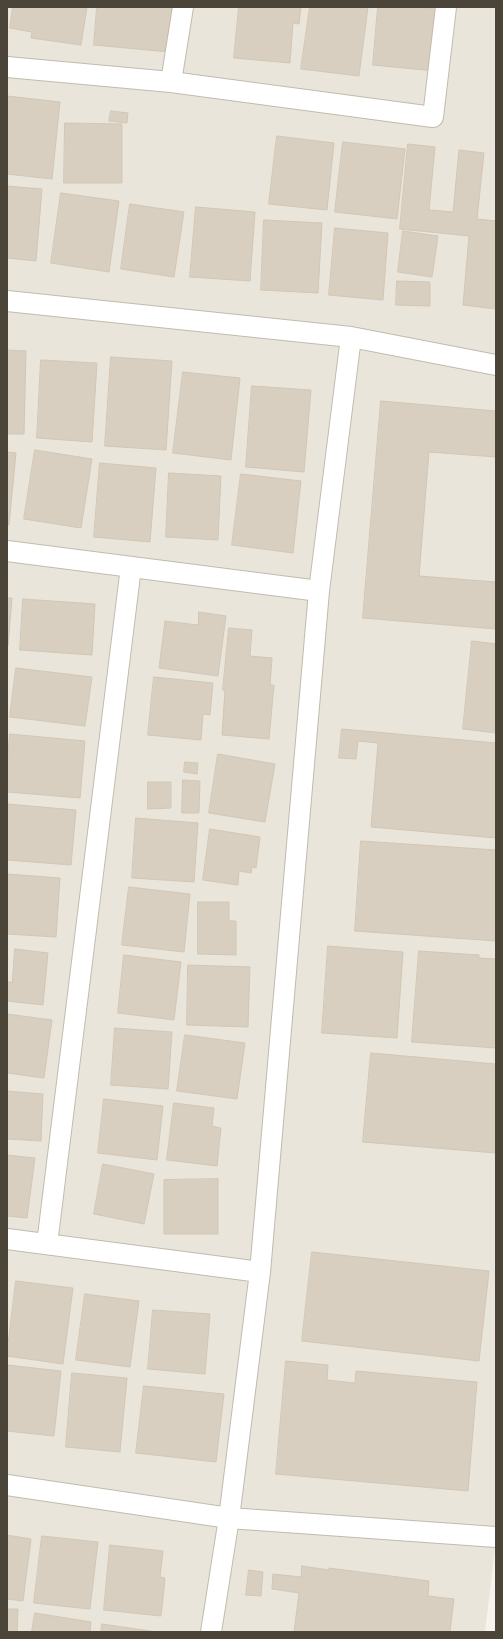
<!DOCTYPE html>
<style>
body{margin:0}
#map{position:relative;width:503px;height:1639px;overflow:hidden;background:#f6f3ec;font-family:Cabin,sans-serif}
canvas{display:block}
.frame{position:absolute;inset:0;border:8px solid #4b4439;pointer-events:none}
</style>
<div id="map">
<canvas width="503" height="1639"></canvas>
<div class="frame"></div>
</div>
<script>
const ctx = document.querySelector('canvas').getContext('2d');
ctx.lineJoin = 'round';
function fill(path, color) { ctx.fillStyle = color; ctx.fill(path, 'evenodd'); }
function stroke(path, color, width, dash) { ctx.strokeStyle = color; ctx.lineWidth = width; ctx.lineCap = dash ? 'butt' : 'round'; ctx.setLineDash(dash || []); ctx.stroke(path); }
fill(new Path2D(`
 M7,7H496V1540L485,1632H7Z`), '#eae5da');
const building = new Path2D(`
 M13,7H87L81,45L31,38L32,32L10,28Z
 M97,7H173L169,52L94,45Z
 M239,7H301L299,24L293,23L290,63L234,58Z
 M310,7H368L359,76L301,69Z
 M378,7L441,8L435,71L373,65Z
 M7,96L60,102L52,179L7,174Z
 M111,111L128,113L127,123L109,121Z
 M65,123L122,124V183H64Z
 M277,136L334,143L327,210L269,204Z
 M343,142L405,149L397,219L335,212Z
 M408,144L435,147L429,210L453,212L459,150L484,153L477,219L496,221V309L463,305L469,236L400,229Z
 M7,186L42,189L36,261L7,258Z
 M61,193L119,201L109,272L51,263Z
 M130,204L184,212L174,277L121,269Z
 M196,207L255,212L250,281L190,277Z
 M264,220L322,223L318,293L261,290Z
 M335,228L388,233L383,300L329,295Z
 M403,231L438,236L432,277L398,272Z
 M397,281L430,282V306L396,305Z
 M7,350L26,351L24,434H7Z
 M111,357L172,361L166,450L105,446Z
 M41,360L97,363L92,442L37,438Z
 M183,372L240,378L231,460L173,453Z
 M252,386L311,390L304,472L246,467Z
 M381,401L496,411V457L429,452L419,576L496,582V629L363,618Z
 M35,450L92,459L81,528L24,519Z
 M7,452L16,453L9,525L7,524Z
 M100,463L156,468L150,542L94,537Z
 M169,473L221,476L218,540L166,537Z
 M241,474L301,481L293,553L232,545Z
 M7,598H12L8,646L7,645Z
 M23,599L95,604L92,655L20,650Z
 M199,612L226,616L218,676L159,668L165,621L198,625Z
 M229,628L252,630L250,656L272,658L270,685H274L269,739L222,735L225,690H223Z
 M472,641L496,644V733L463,729Z
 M16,668L92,677L85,726L10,717Z
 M154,677L213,683L210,715L203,714L201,740L148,735Z
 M342,729L496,743V838L371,827L378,743L358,741L356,759L339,758Z
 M10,734L85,741L80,798L7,792V765Z
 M218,754L275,764L265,822L209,813Z
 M185,762L198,763L197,774L184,772Z
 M183,780L200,781L199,813H182Z
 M148,782H171V808L148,809Z
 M7,804L76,810L71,865L7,860Z
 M136,818L198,823L194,882L132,878Z
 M210,829L260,837L256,868L252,867L251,873L239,871L238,885L203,880Z
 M361,841L496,850V941L355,931Z
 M7,874L60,878L56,937L7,934Z
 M129,887L190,894L184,952L122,945Z
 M198,902H229V921H236V955L198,954Z
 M328,946L403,952L397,1038L322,1033Z
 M15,949L48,953L43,1005L7,1001V982H12Z
 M419,951L479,955V958L496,959V1048L412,1042Z
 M124,955L181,962L174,1020L118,1013Z
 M188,965L250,967L248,1027L187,1025Z
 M7,1014L52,1020L44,1078L7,1073Z
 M115,1028L172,1032L168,1089L111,1085Z
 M185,1035L245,1043L237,1099L177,1091Z
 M371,1053L496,1064V1153L363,1142Z
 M7,1083V1091L43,1094L41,1141L7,1139Z
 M104,1099L163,1106L157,1160L98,1153Z
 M174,1103L214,1108L212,1126L221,1128L217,1166L167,1160Z
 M7,1155L35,1158L27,1218L7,1216Z
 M103,1164L154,1174L144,1224L94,1214Z
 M218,1179V1234H164V1180Z
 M312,1252L489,1271L479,1361L302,1341Z
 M16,1281L73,1288L63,1364L7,1356Z
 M85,1294L139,1301L130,1367L76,1360Z
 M153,1310L210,1314L205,1374L148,1369Z
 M286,1361L328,1365L327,1380L355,1383L356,1371L477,1382L468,1491L276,1474Z
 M7,1365L61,1371L54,1436L7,1431Z
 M72,1373L127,1378L120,1452L66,1447Z
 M144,1386L224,1394L216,1462L136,1453Z
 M7,1535L31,1539L23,1601L7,1599Z
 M42,1536L98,1542L90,1609L34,1603Z
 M110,1545L163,1551L160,1577L165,1578L161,1616L104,1610Z
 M302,1566L329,1570V1568L429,1581L428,1596L454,1599L450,1632H294L299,1593L272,1589L273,1574L301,1577Z
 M249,1570L263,1572L261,1596L246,1595Z
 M7,1609H18L17,1632H7Z
 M35,1613L91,1622L90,1632H32Z
 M102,1624L157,1632H101Z`);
fill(building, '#d8cfc1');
stroke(building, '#d3c7b4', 1);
const minor = new Path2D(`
 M7,67L171,82L433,117L446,7
 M171,82L183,7
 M7,301L351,337L496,365
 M7,551L319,591
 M7,1239L260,1272
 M47,1244L131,567
 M7,1485L229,1518L496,1537
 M211,1632L229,1518L260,1272L319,591L351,337`);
stroke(minor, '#c2bbae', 22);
stroke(minor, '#fff', 20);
</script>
